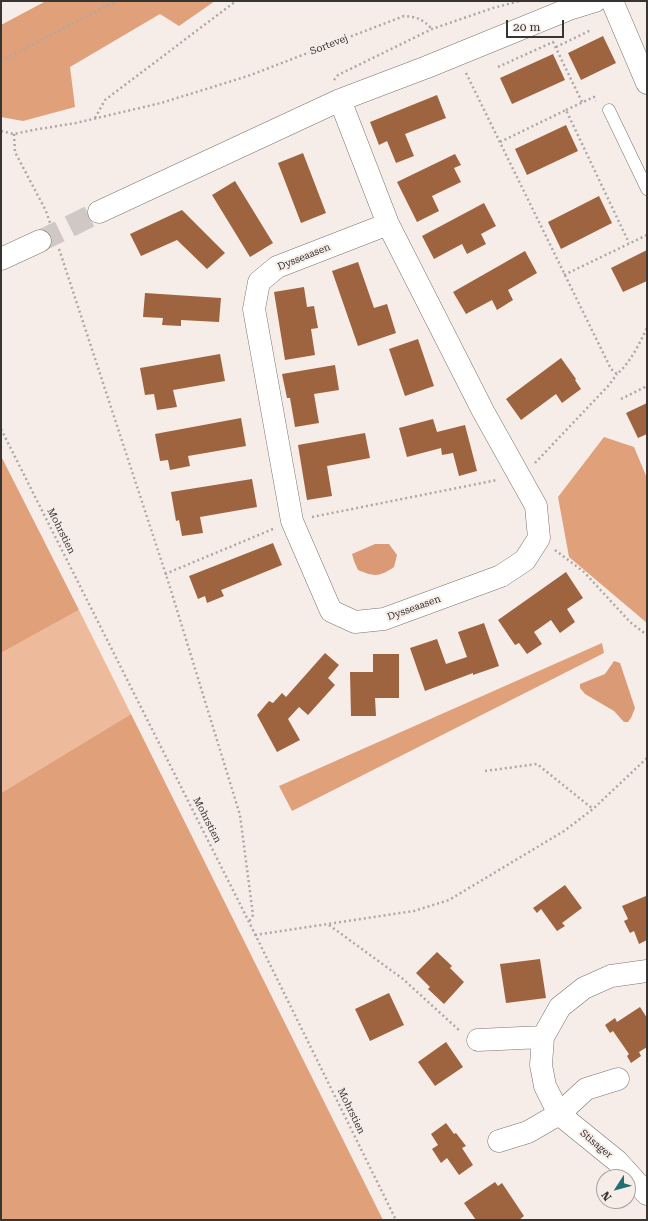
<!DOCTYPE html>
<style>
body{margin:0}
#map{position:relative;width:648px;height:1221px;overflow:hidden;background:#f6ede8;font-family:"Roboto Serif",serif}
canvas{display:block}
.frame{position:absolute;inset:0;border:2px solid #373432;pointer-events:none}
.north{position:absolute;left:596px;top:1169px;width:40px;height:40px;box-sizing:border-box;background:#f6ede8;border:1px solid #aaa39f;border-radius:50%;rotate:234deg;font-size:11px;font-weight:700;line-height:16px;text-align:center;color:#373432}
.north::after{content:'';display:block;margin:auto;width:14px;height:18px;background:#226e71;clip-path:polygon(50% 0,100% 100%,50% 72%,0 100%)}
.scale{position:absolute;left:506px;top:20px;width:58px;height:18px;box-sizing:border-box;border:2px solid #373432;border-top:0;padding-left:5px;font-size:12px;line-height:14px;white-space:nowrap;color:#373432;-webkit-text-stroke:3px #f6ede8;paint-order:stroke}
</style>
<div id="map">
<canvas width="648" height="1221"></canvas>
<div class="frame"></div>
<div class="north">N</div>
<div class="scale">20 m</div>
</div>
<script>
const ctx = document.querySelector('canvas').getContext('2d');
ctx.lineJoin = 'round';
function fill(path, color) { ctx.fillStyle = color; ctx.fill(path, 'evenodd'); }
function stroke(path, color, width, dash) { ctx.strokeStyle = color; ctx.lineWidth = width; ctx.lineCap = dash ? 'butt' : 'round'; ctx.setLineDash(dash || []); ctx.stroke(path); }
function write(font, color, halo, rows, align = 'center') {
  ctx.font = font + ' "Roboto Serif",serif'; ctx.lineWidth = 4; ctx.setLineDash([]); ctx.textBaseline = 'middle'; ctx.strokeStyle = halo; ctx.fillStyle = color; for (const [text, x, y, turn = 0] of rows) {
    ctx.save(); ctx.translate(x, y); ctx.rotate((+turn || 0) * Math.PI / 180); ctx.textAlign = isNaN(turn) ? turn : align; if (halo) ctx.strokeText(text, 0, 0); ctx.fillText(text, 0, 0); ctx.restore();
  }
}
fill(new Path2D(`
 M79,610L131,714L1,793V653Z`), '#eeba9c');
fill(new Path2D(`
 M46,1H215L179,26L160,14L70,67L75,107L23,121L1,117V25Z
 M604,437L634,447L647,478V623L569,557L558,497Z
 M1,456L79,610L1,653Z
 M602,643L604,653L292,811L279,786Z
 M131,714L383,1220H1V793Z`), '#e0a07a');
fill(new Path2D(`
 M375,544H389L397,555L394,567C379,577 375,577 358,570L354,561L352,554Z
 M614,661L620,663L635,708L631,718L628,722H624L614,711L585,694L580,688V684L605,674Z`), '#da9a75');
fill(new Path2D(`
 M603,36L616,63L581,80L568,53Z
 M553,54L565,80L512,104L500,78Z
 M437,95L446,118L405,134L414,156L396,163L387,141L379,145L370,122Z
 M566,125L578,151L527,175L515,149Z
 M303,153L326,213L301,223L278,163Z
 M455,154L461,165L454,168L461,182L432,196L439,211L417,222L397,182Z
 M235,181L273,243L250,257L212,195Z
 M599,196L612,223L561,249L548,222Z
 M484,203L496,226L481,234L486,244L467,254L462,244L434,259L422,236Z
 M182,210L225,253L207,269L177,240L141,256L130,234Z
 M647,250V281L623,292L611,268Z
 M525,251L537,273L508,290L513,300L497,310L492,300L466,314L453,292Z
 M358,262L374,308L387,304L396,333L358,346L332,271Z
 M304,287L307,307L314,306L318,328L311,329L315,355L285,360L274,292Z
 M145,293L221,298L219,322L181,320V326L162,325L163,318L143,317Z
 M418,339L434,386L405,396L389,349Z
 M220,354L225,381L173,390L177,407L157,410L154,394L145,395L140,368Z
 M561,358L576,379L575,380L581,389L562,403L556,394L521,420L506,399Z
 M335,365L339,390L314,394L319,423L295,427L290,398H287L282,374Z
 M647,403V434L638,438L626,413Z
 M241,418L246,446L188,456L190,466L170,470L168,460L160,461L155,434Z
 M433,419L437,432L465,425L477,471L459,476L453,453L442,455L441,448L407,457L399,428Z
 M365,433L370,458L327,466L332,496L307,500L298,445Z
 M252,479L257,507L200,517L203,533L182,536L179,520L176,521L171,492Z
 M273,543L282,565L221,590L224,596L207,603L205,596L198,599L189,576Z
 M566,572L583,598L567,609L575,622L560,633L551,620L534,632L542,644L527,654L519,643L515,645L498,620Z
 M484,623L499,666L473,675V673L425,691L410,648L437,639L446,664L467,657L458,632Z
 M325,653L339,665L328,678L335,685L308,715L299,707L288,719L300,740L277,752L257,715L269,701L273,703L282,693L286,697Z
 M373,654H399V698H375L376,716H351L350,672H373Z
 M565,885L582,908L562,923L565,926L557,931L541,909L537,913L533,908Z
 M646,896L647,898V940L639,944L634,931L630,933L624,921L628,919L622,906Z
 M437,952L452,966L450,968L464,982L444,1004L428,989L430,987L416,973Z
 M540,959L546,998L506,1003L500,964Z
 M389,993L404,1025L370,1041L355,1009Z
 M640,1007L647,1018V1047L639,1052L641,1056L631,1063L627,1056L629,1054L613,1031L610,1033L605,1025L615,1018L617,1022Z
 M446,1042L463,1067L435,1086L418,1062Z
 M446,1123L454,1134L456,1133L466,1146L462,1148L473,1165L459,1175L447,1158L441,1163L432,1149L438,1145L431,1134Z
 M495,1182L498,1186L502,1183L524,1216L519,1220H476L464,1203Z`), '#9e633f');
stroke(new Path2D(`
 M40,241L99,212`), '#d0c8c4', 22, [22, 11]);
const service = new Path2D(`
 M609,110L647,189`);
const minor = new Path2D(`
 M612,1L647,83
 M340,100L388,224L483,411L536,506L539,538L525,560L501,576L384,619L355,622L331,611L292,521L254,309L259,282L277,267L388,224
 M99,212L340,100L427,67L569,9L595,1
 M1,259L40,241
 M647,971L611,976L584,988L560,1007L543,1037L541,1065L545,1086L559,1114L617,1161L647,1194
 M478,1040L543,1037
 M499,1141L528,1132L559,1114L586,1089L618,1079`);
stroke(service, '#7a726e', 13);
stroke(minor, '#7a726e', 23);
stroke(new Path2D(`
 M556,47L591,30
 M1,61L116,1
 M498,67L553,42L582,102
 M466,73L611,369L617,374C631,362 639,344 647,328
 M334,80L338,75L432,29L493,8L520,1
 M566,110L594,97L596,101
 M95,118L105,100L236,1
 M1,131L14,134L33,130L76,123L161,103L248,76L404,16C418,17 422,19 432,29
 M14,134L15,152L46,211L50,223
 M500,142L566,110L629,243
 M59,249L169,584L240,815L253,915L249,922
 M564,275L647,235
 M621,399L647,386
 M1,429L249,922L396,1220
 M535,463L609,385L617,374
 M312,517L497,480
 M555,550L584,572L630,622L647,635
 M165,574L273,529
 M485,771L537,764L593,809
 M329,925L403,979L460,1031
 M255,935L414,911L449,900L564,831L593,809L647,758`), '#aea7a3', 2.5, [2, 3]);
stroke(service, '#fff', 12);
stroke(minor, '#fff', 22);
write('10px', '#373432', '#f6ede8', [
 ["Sortevej",329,45,-21],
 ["Dysseaasen",304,257,-22],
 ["Mohrstien",61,531,63],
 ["Dysseaasen",414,608,-20],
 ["Mohrstien",207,820,63],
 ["Mohrstien",351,1111,64],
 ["Stisager",596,1144,40]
]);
</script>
